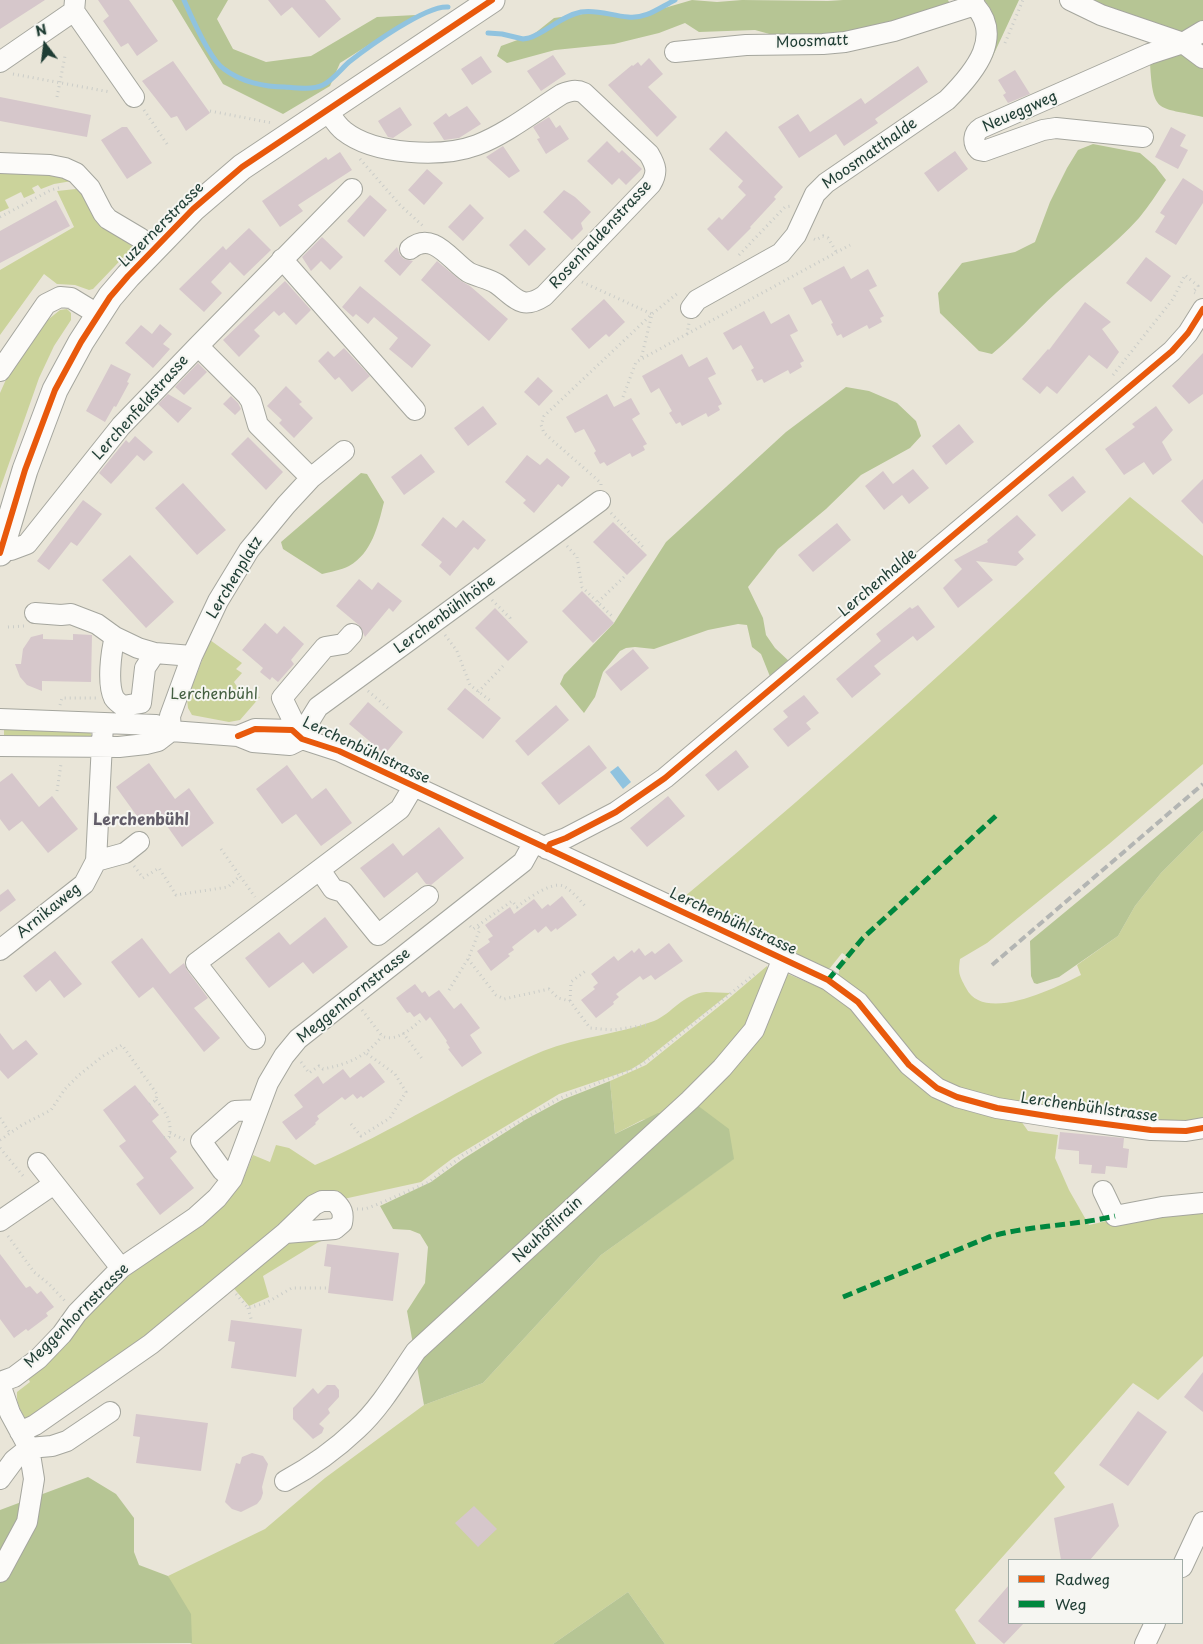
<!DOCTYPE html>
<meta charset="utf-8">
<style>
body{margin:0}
#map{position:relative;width:1203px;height:1644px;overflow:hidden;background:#e9e5d8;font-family:"Playpen Sans",sans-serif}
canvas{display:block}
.legend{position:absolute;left:1008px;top:1559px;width:175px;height:65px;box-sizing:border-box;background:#f6f6f2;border:1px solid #a0aca6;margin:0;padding:6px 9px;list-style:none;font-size:15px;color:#1f3d34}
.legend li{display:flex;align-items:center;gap:10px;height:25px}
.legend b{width:25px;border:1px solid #a0aca6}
.north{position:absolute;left:20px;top:20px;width:50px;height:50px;-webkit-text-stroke:4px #f6f6f2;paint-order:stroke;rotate:345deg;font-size:14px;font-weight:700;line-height:20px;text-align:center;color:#1f3d34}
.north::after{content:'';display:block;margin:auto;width:18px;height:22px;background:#1f3d34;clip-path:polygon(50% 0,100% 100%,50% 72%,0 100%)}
</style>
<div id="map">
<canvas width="1203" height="1644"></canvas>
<ul class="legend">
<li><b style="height:6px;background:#e8590c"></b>Radweg</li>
<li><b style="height:6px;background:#00873e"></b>Weg</li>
</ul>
<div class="north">N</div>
</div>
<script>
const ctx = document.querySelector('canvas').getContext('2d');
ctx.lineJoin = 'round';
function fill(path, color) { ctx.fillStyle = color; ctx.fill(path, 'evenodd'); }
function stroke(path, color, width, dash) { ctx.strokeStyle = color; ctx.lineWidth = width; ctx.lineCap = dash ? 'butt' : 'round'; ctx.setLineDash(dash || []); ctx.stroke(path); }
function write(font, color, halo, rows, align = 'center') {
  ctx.font = font + ' "Playpen Sans",sans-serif'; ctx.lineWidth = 4; ctx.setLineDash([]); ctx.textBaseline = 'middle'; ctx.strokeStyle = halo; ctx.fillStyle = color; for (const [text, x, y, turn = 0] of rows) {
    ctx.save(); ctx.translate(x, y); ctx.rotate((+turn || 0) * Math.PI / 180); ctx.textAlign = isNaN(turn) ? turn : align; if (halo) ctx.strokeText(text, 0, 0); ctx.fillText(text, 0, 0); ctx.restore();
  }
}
fill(new Path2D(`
 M0,166L46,168L72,181L54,184L41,189L38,185L32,188L35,193L24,198L21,192L5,200L9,208L0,212Z
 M76,189L86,193L135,245L93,289L89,290L75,285L57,284L44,274L0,335V270L74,227L57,191Z
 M67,309L71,313V320L54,346L39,378L0,489V393L8,375L39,327L60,310Z
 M1130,497L1203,556V764L1109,844L987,943L960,959C958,973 959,975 966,988C984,1024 1055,988 1081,975L1077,965L1118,936L1135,906L1161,873L1203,831V1122H1150L998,1100L959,1088L940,1078L909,1053L871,1002L855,987L838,977L840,966L847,956L842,953L830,968L825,969L678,902C834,773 983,637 1130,497Z
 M210,640L242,663L236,669L242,673L234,682L241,693L260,697L240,720L229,722L192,715L188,708L187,699Z
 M4,729L88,730L91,734L92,740L4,738Z
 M767,966L769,970L744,1035L668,1115L642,1120L615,1134L610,1081L646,1065L727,1000Z
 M788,974L821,988L842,1000L954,1105L975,1113L1021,1121L1028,1131L1058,1135L1055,1158L1069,1190L1089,1225L1133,1215L1203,1207V1356L1158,1400L1133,1383L1054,1473L1065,1487L955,1610L976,1644H665L628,1592L553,1644H190L192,1643L168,1576L265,1529L325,1478L424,1405L483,1383L601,1255L733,1159L693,1102Z
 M706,992L730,993L643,1062L630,1070L559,1094L453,1158L421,1182L339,1200L328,1195L192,1304L28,1422C21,1412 16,1404 17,1392L30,1382L28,1378L71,1336L111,1289L147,1262L211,1218L222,1207L243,1179L253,1155L270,1162L276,1145L289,1148L315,1165C393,1132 465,1084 543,1051C578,1037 619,1034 654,1021C673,1013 682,994 706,992Z
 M347,1230L317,1243L263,1276L269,1297L249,1306L231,1285L285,1238Z`), '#cbd39b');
fill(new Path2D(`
 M172,0H228L217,19L233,49L266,62L311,56L377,17L416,15L340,63L330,86L283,114L223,84Z
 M692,0L717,2L742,0L828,1L843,0H948L951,6L846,37L784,38L755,30L699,32L685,23L659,33L614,44L555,50L507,63L497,56L501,46L534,34L554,18L590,13L637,16Z
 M984,0H1019L992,58H988C992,36 1001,18 984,0Z
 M1080,0H1203V22L1182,33Z
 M1184,49L1203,63V117C1158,106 1153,116 1150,63Z
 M1093,144L1140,153L1155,166L1166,180C1157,193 1149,206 1139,218C1114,246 1083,268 1056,293C1034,313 1015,335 992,354L979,351L940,313L938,293L962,263L1015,252L1035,242L1050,202L1067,168L1078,150Z
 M846,387L869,391L897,403L916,421L921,436L910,448L861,475L826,509L778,549L748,587L763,618L766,635L775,648L792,664L771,679L761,654L752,647L747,625L738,624L708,630L654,649L635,647L626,648L620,651L603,672L595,697L584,713L560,684L564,675L614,623L666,542L786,432Z
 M361,473L367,474L384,502C378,526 372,553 349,566C341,570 330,572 322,574L283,549L281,542Z
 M1203,798V831L1161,873L1135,906L1118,936L1059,977L1037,984L1034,983L1031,976L1030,941Z
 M610,1081L615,1134L658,1113L665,1114L693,1102L729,1129L734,1159L601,1255L483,1383L424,1405L407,1311L425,1283L428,1247L420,1234L410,1230L393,1229L380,1206L431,1182L463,1159L525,1120L562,1100Z
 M88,1477L116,1494L134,1518V1552L139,1565L168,1576L191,1614L192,1643L0,1644V1510Z
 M628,1592L665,1644H553Z`), '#b6c594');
fill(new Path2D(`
 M618,766L631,782L623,789L610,772Z`), '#90c3df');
stroke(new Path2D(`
 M184,0C191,16 210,60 224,69C241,82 265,87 285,87C297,88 312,90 323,85C333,80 341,69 349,62C368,47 426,5 448,7
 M488,33L502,34L523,39L529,38C547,32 561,16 581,12C597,9 612,16 628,17C646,19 659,8 675,0`), '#90c3df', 5);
fill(new Path2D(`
 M0,0H45L0,29Z
 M98,0H129L158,41L137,56L128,43L121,47L103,21L109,16Z
 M268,0H325L341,19L319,38L292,7L281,16Z
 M553,55L566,74L541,91L527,71Z
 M481,56L492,72L472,85L461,69Z
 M649,58L663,74L648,87L677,117L657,137L608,85L632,65L633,66L638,62L641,66Z
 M173,61L210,113L186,131L177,116L171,118L142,81Z
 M918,66L928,82L875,119L878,123L844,146L836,134L799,158L778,127L798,114L810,132L861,98L865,104Z
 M1015,70L1030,94L1008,103L1003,95L1006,93L998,80Z
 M0,97L91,115L87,137L0,121Z
 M467,106L481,124L459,138L444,140L433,123L446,113L449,117Z
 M400,107L412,125L393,138L388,137L378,121Z
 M549,117L556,128L560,125L569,139L546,154L537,139L540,138L533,127Z
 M122,127H127L152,163L127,179L101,140Z
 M1171,127L1186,135L1180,146L1188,150L1178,169L1155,157Z
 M726,131L783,187L774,197L776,199L750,227L751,228L728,251L707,229L719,217L722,220L746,195L738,187L743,181L709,149Z
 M607,141L619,153L622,150L642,169L626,185L619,178L612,185L587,161Z
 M503,146L520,171L509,178L486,157Z
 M955,151L968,169L938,192L924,173Z
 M340,152L352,170L298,205L303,211L280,227L262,201L326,157L328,160Z
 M427,169L443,183L424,205L408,190Z
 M1183,178L1203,191V203L1176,245L1155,232L1165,216L1160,213Z
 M564,190L575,197L591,212L581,223L583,229L572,240L543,212Z
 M370,195L387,210L364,237L347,221Z
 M56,200L70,226L0,263V231Z
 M470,204L484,218L463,241L448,227Z
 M249,228L271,250L244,276L230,262L211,282L222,293L204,312L179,289L223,246L226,250Z
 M525,229L546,249L529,266L509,245Z
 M322,237L343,257L330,270L321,261L311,271L302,257Z
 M397,247L400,255L404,259L413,261L400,276L384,261Z
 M1146,257L1171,276L1151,302L1126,283Z
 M437,261L461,281L470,286L508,319L489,341L421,280Z
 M844,266L851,279L868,269L877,286L869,290L884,316L880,318L882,322L869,329L867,325L843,338L841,334L837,336L831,324L833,323L821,300L812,305L803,288Z
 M285,281L311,310L296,325L284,312L279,316L274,311L254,330L260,336L239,357L223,340Z
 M360,286L431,345L412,368L389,349L398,338L374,317L368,324L356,314L353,317L342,307Z
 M604,299L625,322L609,337L606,334L589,349L571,329Z
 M1085,302L1111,322L1102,329L1119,352L1107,369L1089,355L1057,394L1047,386L1040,394L1022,379L1048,349L1049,350Z
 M764,311L771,324L789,314L798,331L790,335L804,361L800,363L802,367L790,374L788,370L764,383L762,379L757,381L751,370L754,368L741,345L733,350L723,333Z
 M160,324L172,334L163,344L170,349L153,368L125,343L141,325L152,334Z
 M344,348L370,376L352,392L339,377L335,380L318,361L328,351L334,357Z
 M1203,353V394L1189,404L1172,386Z
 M682,354L689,367L707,357L716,374L708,378L722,404L718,406L720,410L708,417L706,413L682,426L680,422L676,424L669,413L672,411L659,388L651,393L642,376Z
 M198,363L207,372L184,395L175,387Z
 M111,364L131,374L127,382L129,383L116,407L114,406L105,422L86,411Z
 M538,377L553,391L539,406L524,392Z
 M286,386L302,402L299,404L313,418L294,438L279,423L282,420L267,406Z
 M168,394L192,408L178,423L158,404Z
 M607,394L614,407L631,398L640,414L632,419L647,444L643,446L645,450L632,457L630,453L607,466L604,462L600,464L594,453L596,451L584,429L575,433L566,417Z
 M231,396L238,403L241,409L235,415L223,404Z
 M483,406L497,424L468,446L454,428Z
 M1156,406L1173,430L1162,442L1172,460L1153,475L1144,462L1124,475L1105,449L1135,427L1132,424Z
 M959,424L974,442L946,465L932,446Z
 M135,436L153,452L144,461L137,455L111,484L99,473L126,440L129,443Z
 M248,437L283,472L266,490L231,454Z
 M421,454L435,472L404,495L391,477Z
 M527,455L540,465L547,458L570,477L562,487L558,484L534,513L523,503L526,500L505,482Z
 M913,469L929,488L909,504L902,495L884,510L865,486L883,471L893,484Z
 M1073,476L1086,492L1062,512L1048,495Z
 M1203,479V524L1181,501Z
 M183,483L226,530L197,555L155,508Z
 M83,500L102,514L77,546L71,542L49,570L37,561Z
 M1017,515L1036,535L1018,552L1024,559L1016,566L976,561L993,580L958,608L943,588L962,569L954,560L988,542L987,540Z
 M443,517L456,528L463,520L486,540L478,550L474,547L450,576L439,566L442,562L421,545Z
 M613,522L647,555L627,575L593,542Z
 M837,523L851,540L813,572L798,555Z
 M130,555L174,602L146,628L102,580Z
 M359,579L372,590L378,582L402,601L393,612L389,608L365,637L360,626L336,606Z
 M582,591L614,623L593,643L562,611Z
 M918,605L935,627L917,641L913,636L874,666L881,674L852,698L836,679L881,641L876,634L910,607L912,609Z
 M495,608L528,642L508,661L475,628Z
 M265,623L277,634L284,626L304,644L291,660L294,664L278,682L272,677L270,680L260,672L263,668L242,650Z
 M43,634V639L73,640V634L92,635L91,682L42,681V691L27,685L20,677L15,664H21L23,649L31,637Z
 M633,649L649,668L621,691L605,672Z
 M465,688L501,718L483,739L447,709Z
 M804,695L819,713L806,723L811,729L788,747L773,729L788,717L783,711Z
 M368,702L403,732L385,754L349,724Z
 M556,705L569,720L528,756L515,741Z
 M589,745L607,768L559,805L541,783Z
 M736,750L749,767L718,791L705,775Z
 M149,763L175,799L189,788L214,823L182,847L157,812L142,823L116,787Z
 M287,765L312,799L326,788L352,823L321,846L296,814L282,824L256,789Z
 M12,773L39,807L52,796L78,829L48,853L22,821L9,831L0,819V782Z
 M668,796L685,816L647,847L630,828Z
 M439,827L464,858L431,885L426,884L417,872L384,898L360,868L393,843L403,856Z
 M8,889L16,900L0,912V895Z
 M562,896L577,915L557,930L556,928L551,932L546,926L538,933L535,929L512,947L514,950L508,954L510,956L491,971L477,951L490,942L488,939L493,936L485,925L510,907L514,914L534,899L542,909L548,904L550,906Z
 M325,917L348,947L313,974L303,962L269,988L245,958L279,932L290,945Z
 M142,938L170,974L184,963L187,970L208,998L194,1008L220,1038L204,1052L153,987L139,998L111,962Z
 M669,943L683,961L655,980L651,975L643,980L640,976L616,994L619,997L613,1002L614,1004L596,1018L581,1000L595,989L593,987L598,983L591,974L614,956L618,961L632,950L634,953L639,948L645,956L652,951L655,954Z
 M55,951L82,984L64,998L50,980L36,992L23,976Z
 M415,984L422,993L425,991L429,997L439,990L454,1009L461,1003L480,1028L470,1035L482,1053L462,1067L448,1049L450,1048L446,1042L447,1041L430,1017L426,1021L420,1013L414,1017L410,1012L407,1013L396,998Z
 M0,1033L13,1050L26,1040L38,1054L8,1079L0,1070Z
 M370,1063L385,1082L363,1098L361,1096L357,1099L353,1094L345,1100L342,1097L317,1116L319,1119L315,1123L316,1124L296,1140L282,1122L303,1107L294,1095L318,1076L323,1084L343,1069L350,1078Z
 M135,1085L159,1115L152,1121L177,1152L170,1158L194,1188L160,1215L136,1184L144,1178L119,1146L126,1141L103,1110Z
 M1060,1132L1124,1138L1123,1148L1129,1149L1127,1168L1106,1166L1105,1174L1091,1173L1092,1165L1079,1164V1151L1058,1149Z
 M327,1244L399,1253L393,1301L328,1293L331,1267L324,1266Z
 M0,1254L26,1288L30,1286L37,1294L41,1291L54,1307L46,1313L48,1316L28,1331L26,1329L14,1338L0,1319Z
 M231,1320L302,1329L296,1377L231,1368L235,1342L228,1341Z
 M1203,1372V1412L1184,1397Z
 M327,1385H335L339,1390V1397L328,1409L330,1413L319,1424L324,1428L322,1433L313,1439L293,1419V1408L313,1388L318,1394Z
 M1138,1411L1167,1432L1128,1486L1099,1465Z
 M136,1414L208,1423L201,1471L136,1463L140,1437L133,1436Z
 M252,1453L263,1456L268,1464L262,1487L263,1493L261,1499L257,1504L241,1512L232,1509L225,1502L236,1463L240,1464L242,1457Z
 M1113,1503L1119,1526L1090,1560H1061L1054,1518Z
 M474,1506L497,1529L478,1547L455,1523Z
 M1009,1585V1623H1024L1004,1644L978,1621Z`), '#d6c7cb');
const minor = new Path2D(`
 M75,0L74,11L134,97
 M1070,0L1101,15L1183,43L1203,58
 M675,52L746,45L823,44L845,42L894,31L975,5
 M0,62L74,11
 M327,110C332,117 337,126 344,131C374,155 442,158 477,145C506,134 535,111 562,94C570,91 576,89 584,93L649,154C656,166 658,172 651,184L544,296C521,311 515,297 497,284C488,278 477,277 468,272C450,260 433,230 410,249
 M1143,137L1056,128L1043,130L984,151L979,150C972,143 973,133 981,128L1149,54L1183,43L1203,31
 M0,163L50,165L65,168L76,173L90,188L103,213L108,219L140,238L154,249
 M282,259L415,410
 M691,308L697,300L781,253L796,235L815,194L826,183L947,100C974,73 1008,34 969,0
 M198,346L247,395L251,401L258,425L311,478
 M0,371L46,304L60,297L71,298L99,315
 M1,549L11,550L27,544L121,426L198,346L352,189
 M35,613L61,615L71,614L97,624L115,637L138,648L155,653L192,656
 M115,637C111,652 107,684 114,698C116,701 120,704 123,706L141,703L145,668L155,653
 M0,719L156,725L171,731L238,736L253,742L290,745L302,739
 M171,731L170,716L192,656L218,601L249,550L286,505L311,478L344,451
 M238,736L255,729L292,730L302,739L339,751L828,980L858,1002L909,1065L937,1088L957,1097L997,1108L1060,1118L1151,1130L1186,1131L1203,1128
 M302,739L310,720L318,707L600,501
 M302,739L282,698L325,647L343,644L352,634
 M0,746L119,747L146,744L158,741L171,731
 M547,849L550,844L566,838L616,812L665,778L1172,351L1188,333L1203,309
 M96,861L125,853L139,842
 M320,870L333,889L343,892L378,935L428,896
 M0,950L84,884L96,861L103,724
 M255,1039L196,963L400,809L413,787
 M38,1163L121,1268
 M232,1179L222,1170L201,1141L235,1111L257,1110
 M1103,1191L1115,1216L1162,1207L1203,1203
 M0,1221L54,1184
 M0,1382L14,1377L38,1359L62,1334L77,1313L121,1268L196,1217L217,1198L232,1179L268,1083L284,1056L298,1039L523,862L534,842
 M0,1384L10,1413L29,1448L34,1479L27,1522L0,1572
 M20,1432L35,1425L151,1344L285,1233L314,1205L322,1201H334C342,1208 344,1213 342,1223L335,1229L285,1233
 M29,1448L52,1446L67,1441L110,1412
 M0,1479L14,1460L29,1448
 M285,1481C311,1467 336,1449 357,1429C381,1407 398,1377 416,1351L690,1100L722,1068L754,1030L783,958
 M1182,1567L1203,1522
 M1145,1644L1155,1623`);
const major = new Path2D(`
 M0,553L25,470L55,390L81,342L110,297L128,276L193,209L242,167L492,0`);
stroke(minor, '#a5a69e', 22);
stroke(major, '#a5a69e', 27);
stroke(new Path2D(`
 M1005,43L1023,0
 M13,74L110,92
 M57,97L65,56
 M144,110L169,147
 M210,111L272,123
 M360,159L400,205L423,226
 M0,217L51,190L62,187
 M814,239L816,240L823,236L828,238L837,253
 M739,255L785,207L791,206
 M582,282L652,314L641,359
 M687,334L850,245
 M1113,375L1173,299L1185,275L1198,286L1193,292L1195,293
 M623,397L636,362L687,334L689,323
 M601,485V483L544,433L541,425L544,416L652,314L678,293
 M611,513L645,549
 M567,546L577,557L582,587L612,616
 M492,600L510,618L511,622
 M598,602L625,576
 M8,627L25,626
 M445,635L457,651L470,685L492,702
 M368,691L389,709
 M478,692L505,664
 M60,705L62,698H96
 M57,791L61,764
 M221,849L240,876
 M134,866L143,878L159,868L176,895L228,887L240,876L255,897
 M470,926L473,929L512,901L517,907C526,900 551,881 563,886C572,890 580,901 587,908
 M468,959L496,995L504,999L549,989L558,998L570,1001L590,1028L614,1030L646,1025
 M449,990L469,957L480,929L477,926
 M570,1001L571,982L587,970
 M362,1010L382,1036C396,1043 412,1028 422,1019
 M403,1033L423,1060
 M301,1062L309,1073L319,1066L323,1069C348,1064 366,1057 382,1036
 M156,1100C165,1111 173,1122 169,1137L162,1138
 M0,1118L10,1133
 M351,1124L361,1136L390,1118L406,1092L395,1074L366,1053
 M170,1133L185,1140
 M0,1140L22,1125L51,1110L65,1089L79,1075L103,1056L122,1045L157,1094L156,1100L147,1106
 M0,1148L24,1177
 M357,1209H365L376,1205L429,1182L463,1155L539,1110L558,1099L638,1067L656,1054L757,972
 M8,1236L34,1272L49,1284L66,1302
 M236,1294L248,1308L266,1303L292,1288H328
 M248,1308L252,1322`), '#caccc8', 3, [1, 4]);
stroke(minor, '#fcfbf9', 20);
stroke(major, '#fcfbf9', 25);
stroke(new Path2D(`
 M992,965L1203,784`), '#b3b5b3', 4, [8, 4]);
stroke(new Path2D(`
 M828,980L863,938L999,813
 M843,1297L989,1237C1030,1225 1074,1226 1115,1216`), '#00873e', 5, [10, 5]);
stroke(new Path2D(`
 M0,553L25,470L55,390L81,342L110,297L128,276L193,209L242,167L492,0
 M238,736L255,729L292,730L302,739L339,751L828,980L858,1002L909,1065L937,1088L957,1097L997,1108L1060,1118L1151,1130L1186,1131L1203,1128
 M547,849L550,844L566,838L616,812L665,778L1172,351L1188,333L1203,309`), '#e8590c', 6);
write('15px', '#1f3d34', '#f6f6f2', [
 ["Moosmatt",812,42,-2],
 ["Neueggweg",1020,112,-24],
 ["Moosmatthalde",870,154,-35],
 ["Luzernerstrasse",162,225,-45],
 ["Rosenhaldenstrasse",601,235,-47],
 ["Lerchenfeldstrasse",141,408,-48],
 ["Lerchenplatz",235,578,-59],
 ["Lerchenhalde",878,583,-40],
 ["Lerchenbühlhöhe",445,615,-36],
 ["Lerchenbühlstrasse",366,751,25],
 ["Arnikaweg",49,911,-39],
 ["Lerchenbühlstrasse",733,922,25],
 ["Meggenhornstrasse",354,996,-39],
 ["Lerchenbühlstrasse",1089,1108,8],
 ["Neuhöflirain",548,1230,-43],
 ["Meggenhornstrasse",77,1316,-45]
]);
write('15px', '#445f41', '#f6f6f2', [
 ["Lerchenbühl",214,695]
]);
write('bold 16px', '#625d69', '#f6f6f2', [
 ["Lerchenbühl",141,821]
]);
</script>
